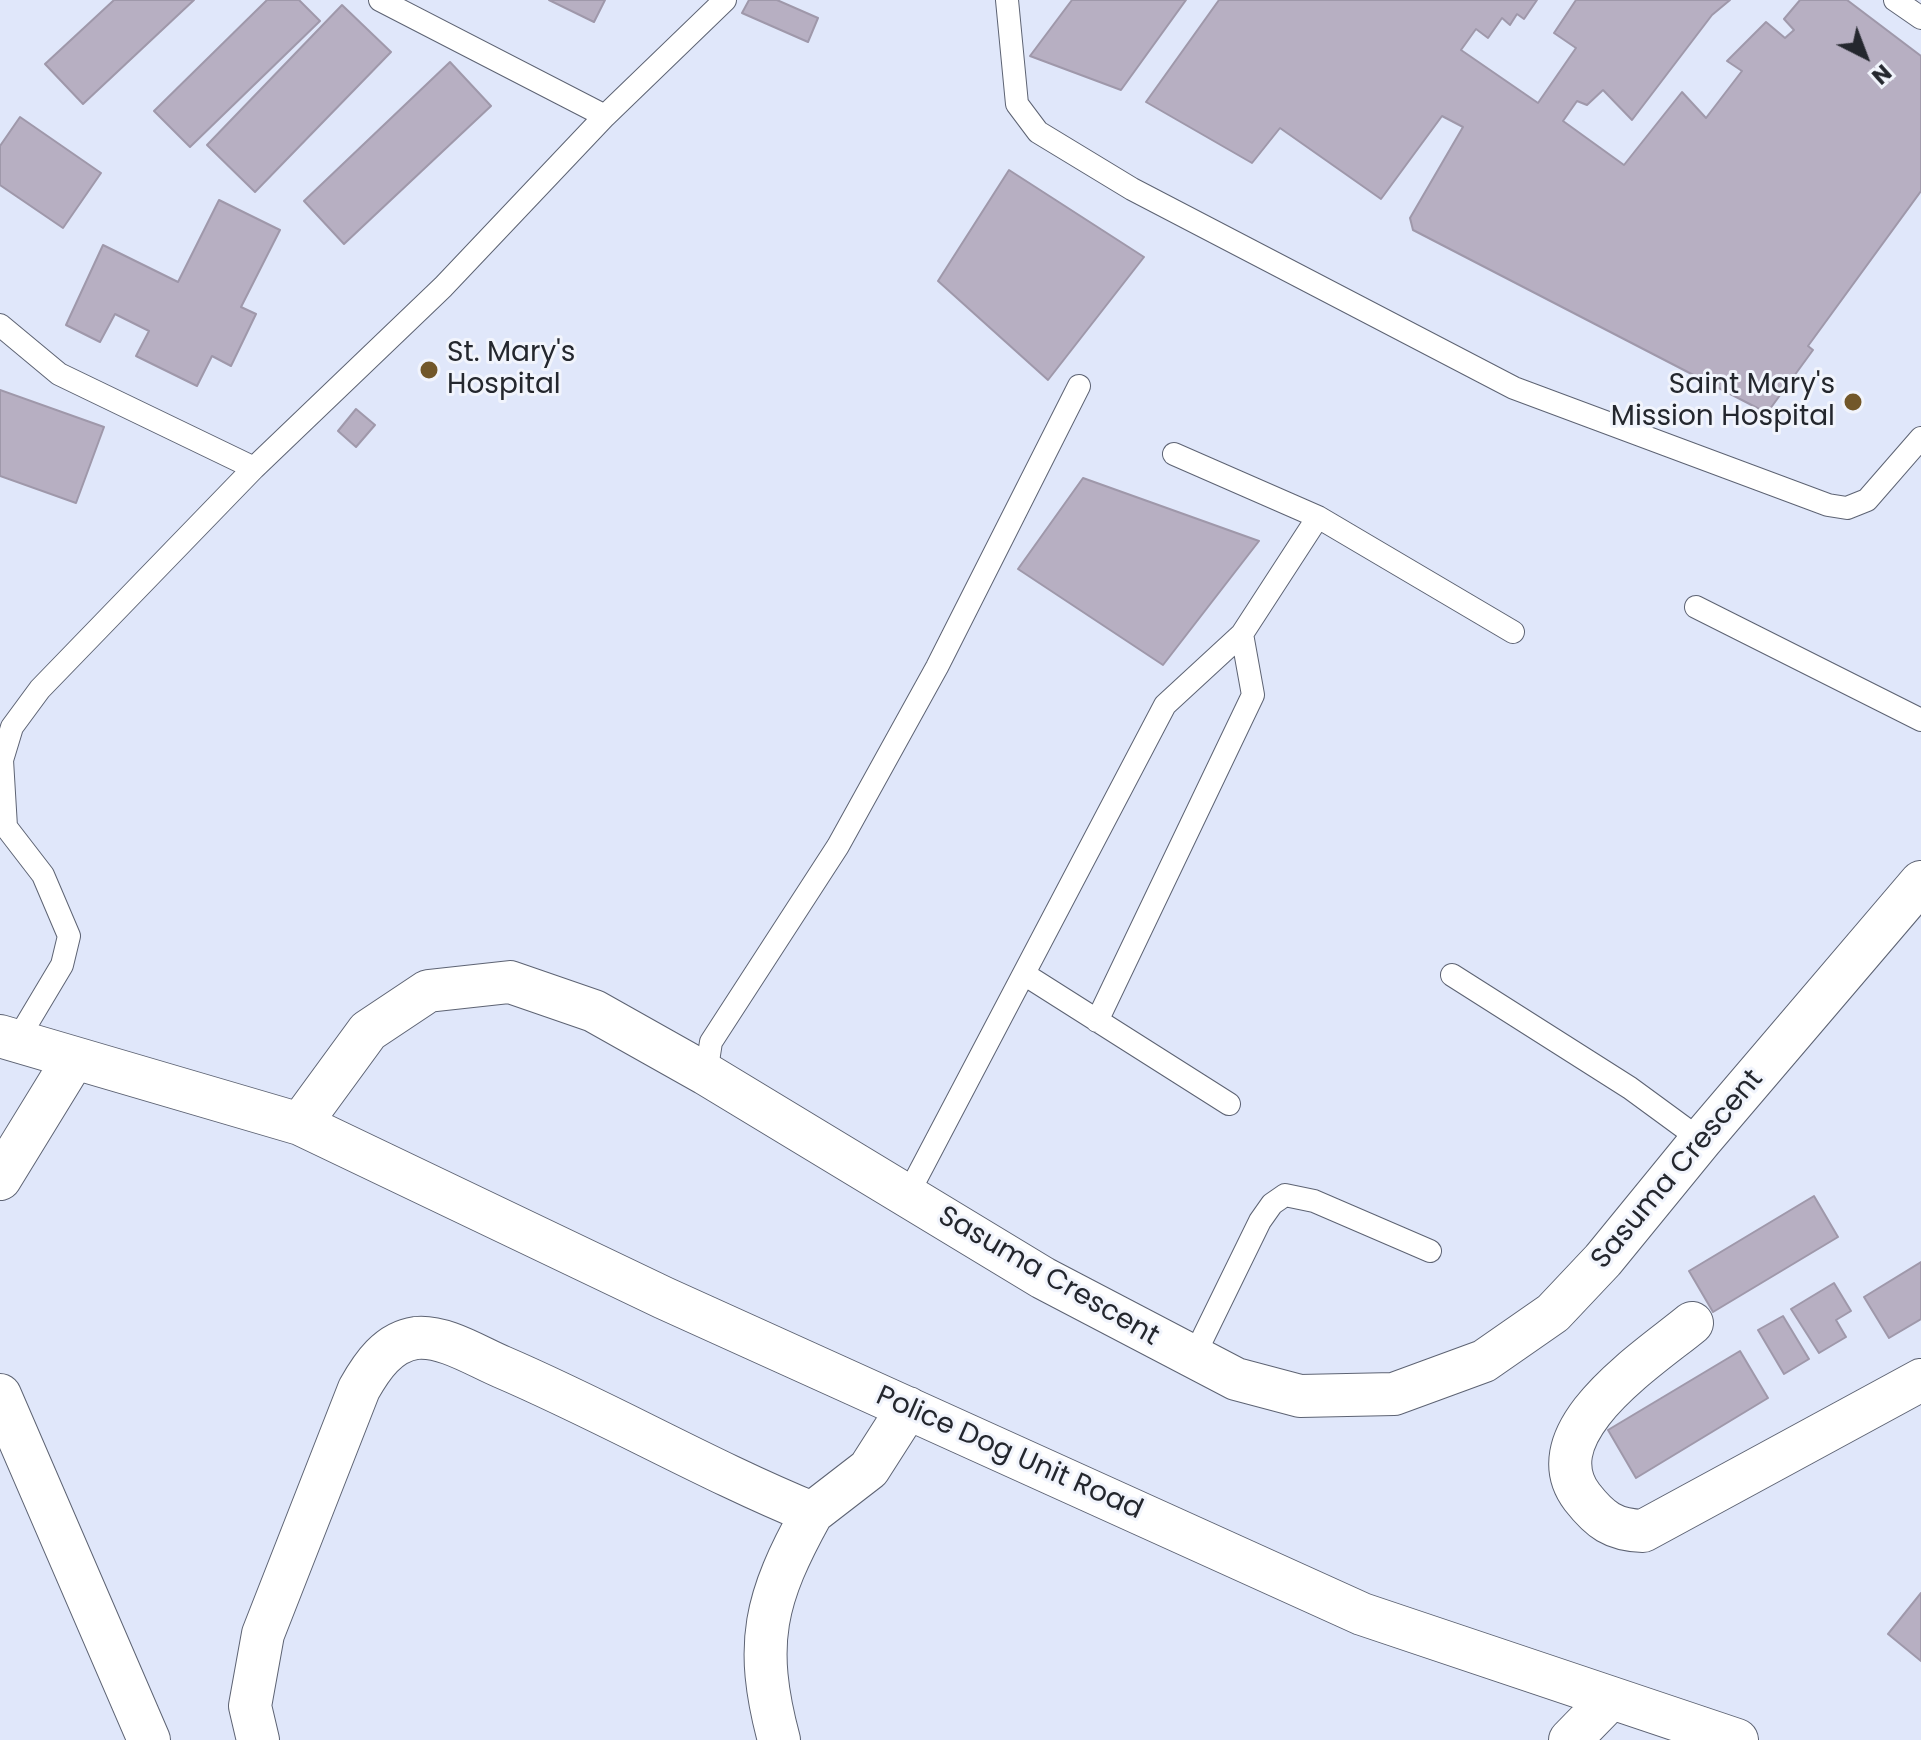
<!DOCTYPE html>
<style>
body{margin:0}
#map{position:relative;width:1921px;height:1740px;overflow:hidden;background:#e0e7fa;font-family:Poppins,sans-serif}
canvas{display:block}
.north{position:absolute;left:1825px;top:16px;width:80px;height:80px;-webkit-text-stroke:6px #f1f4fc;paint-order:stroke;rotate:138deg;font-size:22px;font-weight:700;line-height:32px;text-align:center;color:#24272e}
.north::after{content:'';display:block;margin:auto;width:28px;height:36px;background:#24272e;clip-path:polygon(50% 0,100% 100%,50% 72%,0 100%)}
</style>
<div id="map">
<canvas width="1921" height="1740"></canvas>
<div class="north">N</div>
</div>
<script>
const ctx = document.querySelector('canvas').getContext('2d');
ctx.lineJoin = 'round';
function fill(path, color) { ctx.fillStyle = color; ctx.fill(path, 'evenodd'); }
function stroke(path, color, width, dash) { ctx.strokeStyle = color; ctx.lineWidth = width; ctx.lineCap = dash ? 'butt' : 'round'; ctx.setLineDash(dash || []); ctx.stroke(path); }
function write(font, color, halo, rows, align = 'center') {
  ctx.font = font + ' Poppins,sans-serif'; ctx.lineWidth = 6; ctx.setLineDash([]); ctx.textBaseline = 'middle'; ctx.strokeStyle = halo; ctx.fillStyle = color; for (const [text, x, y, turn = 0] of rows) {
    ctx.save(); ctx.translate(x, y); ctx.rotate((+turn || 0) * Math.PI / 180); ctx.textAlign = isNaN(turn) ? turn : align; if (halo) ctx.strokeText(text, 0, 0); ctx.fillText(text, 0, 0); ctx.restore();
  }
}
const building = new Path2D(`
 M114,0H194L83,104L45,64Z
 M267,0H299L320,21L190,147L154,111Z
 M549,0H605L594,22Z
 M749,0H777L818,18L808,42L742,13Z
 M1072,0H1186L1121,90L1030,56Z
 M1219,0H1537L1524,19L1517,14L1510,25L1502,18L1488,38L1476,29L1461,50L1538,103L1576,48L1554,33L1576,0H1730L1712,15L1632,120L1603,90L1587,105L1577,101L1563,121L1624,165L1682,92L1706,118L1742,71L1727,61L1766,22L1785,38L1794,30L1784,19L1800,0H1847L1921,56V191L1808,346L1813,350L1767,413L1413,230L1410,218L1463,127L1442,116L1381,199L1280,128L1252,163L1146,102Z
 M342,5L391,52L255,192L207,145Z
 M450,62L491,106L344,244L304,201Z
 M20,117L101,173L63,228L0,185V146Z
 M1009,170L1144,257L1048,380L938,281Z
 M219,200L280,230L241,307L256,314L231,366L212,356L197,386L136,356L149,331L115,314L100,342L66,325L103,245L178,282Z
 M0,390L104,427L76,503L0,476Z
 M356,409L375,425L356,447L338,431Z
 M1083,478L1259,541L1163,665L1018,569Z
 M1814,1196L1838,1237L1713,1312L1689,1271Z
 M1921,1262V1319L1889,1338L1864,1297Z
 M1834,1283L1851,1311L1836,1320L1846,1337L1819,1353L1791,1309Z
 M1783,1316L1809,1359L1784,1374L1758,1330Z
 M1740,1351L1768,1398L1636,1478L1608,1430Z
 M1921,1593V1661L1888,1634Z`);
fill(building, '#b7afc2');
stroke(building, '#9f98aa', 2);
const service = new Path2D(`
 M380,0L605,116
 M1007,0L1017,104L1038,132L1132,189L1514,388L1828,505L1847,508L1867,500L1921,438
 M1895,0L1921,18
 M0,325L59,374L254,468
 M1174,454L1318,517L1513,632
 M1696,607L1921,720
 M1024,974L1229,1104
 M1452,975L1630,1088L1701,1140
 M1097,1021L1253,695L1242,634L1318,517
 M16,1042L62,965L69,936L43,875L6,827L2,760L12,727L40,689L254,468L443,287L605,116L725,0
 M706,1074L711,1042L838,846L937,667L1079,386
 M907,1196L1165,705L1242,634
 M1193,1358L1260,1221L1272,1204L1285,1195L1314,1201L1430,1251`);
const minor = new Path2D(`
 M0,1036L300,1124L368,1031L428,991L510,982L594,1011L706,1074L1043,1278L1236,1379L1300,1396L1394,1394L1484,1361L1553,1313L1603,1260L1701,1140L1921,882
 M300,1124L664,1298L1362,1614L1737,1740
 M0,1179L73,1060
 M1692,1323C1650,1358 1533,1432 1582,1497C1600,1520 1613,1530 1643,1531L1921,1380
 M0,1395L149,1740
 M258,1740L250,1706L263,1634L359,1389C372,1366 388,1342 416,1338C444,1335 478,1357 502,1367C607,1412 707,1470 812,1513L869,1469L908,1408
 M779,1740C753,1643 765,1598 812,1513
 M1570,1740L1611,1698`);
stroke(service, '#5d6373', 24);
stroke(minor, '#5d6373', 44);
stroke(service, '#fff', 22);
stroke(minor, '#fff', 42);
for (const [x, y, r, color] of [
 [429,370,10,"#725729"],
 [1853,402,10,"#725729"]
]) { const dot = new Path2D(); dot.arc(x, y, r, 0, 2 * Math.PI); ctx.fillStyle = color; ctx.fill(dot); stroke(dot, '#f1f4fc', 3); }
write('28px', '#24272e', '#f1f4fc', [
 ["St. Mary's",447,354],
 ["Hospital",447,386],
 ["Saint Mary's",1835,386,"right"],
 ["Mission Hospital",1835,418,"right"]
], 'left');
write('28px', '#24272e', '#f1f4fc', [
 ["Sasuma Crescent",1678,1170,-50],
 ["Sasuma Crescent",1048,1277,30],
 ["Police Dog Unit Road",1009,1454,24]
]);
</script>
